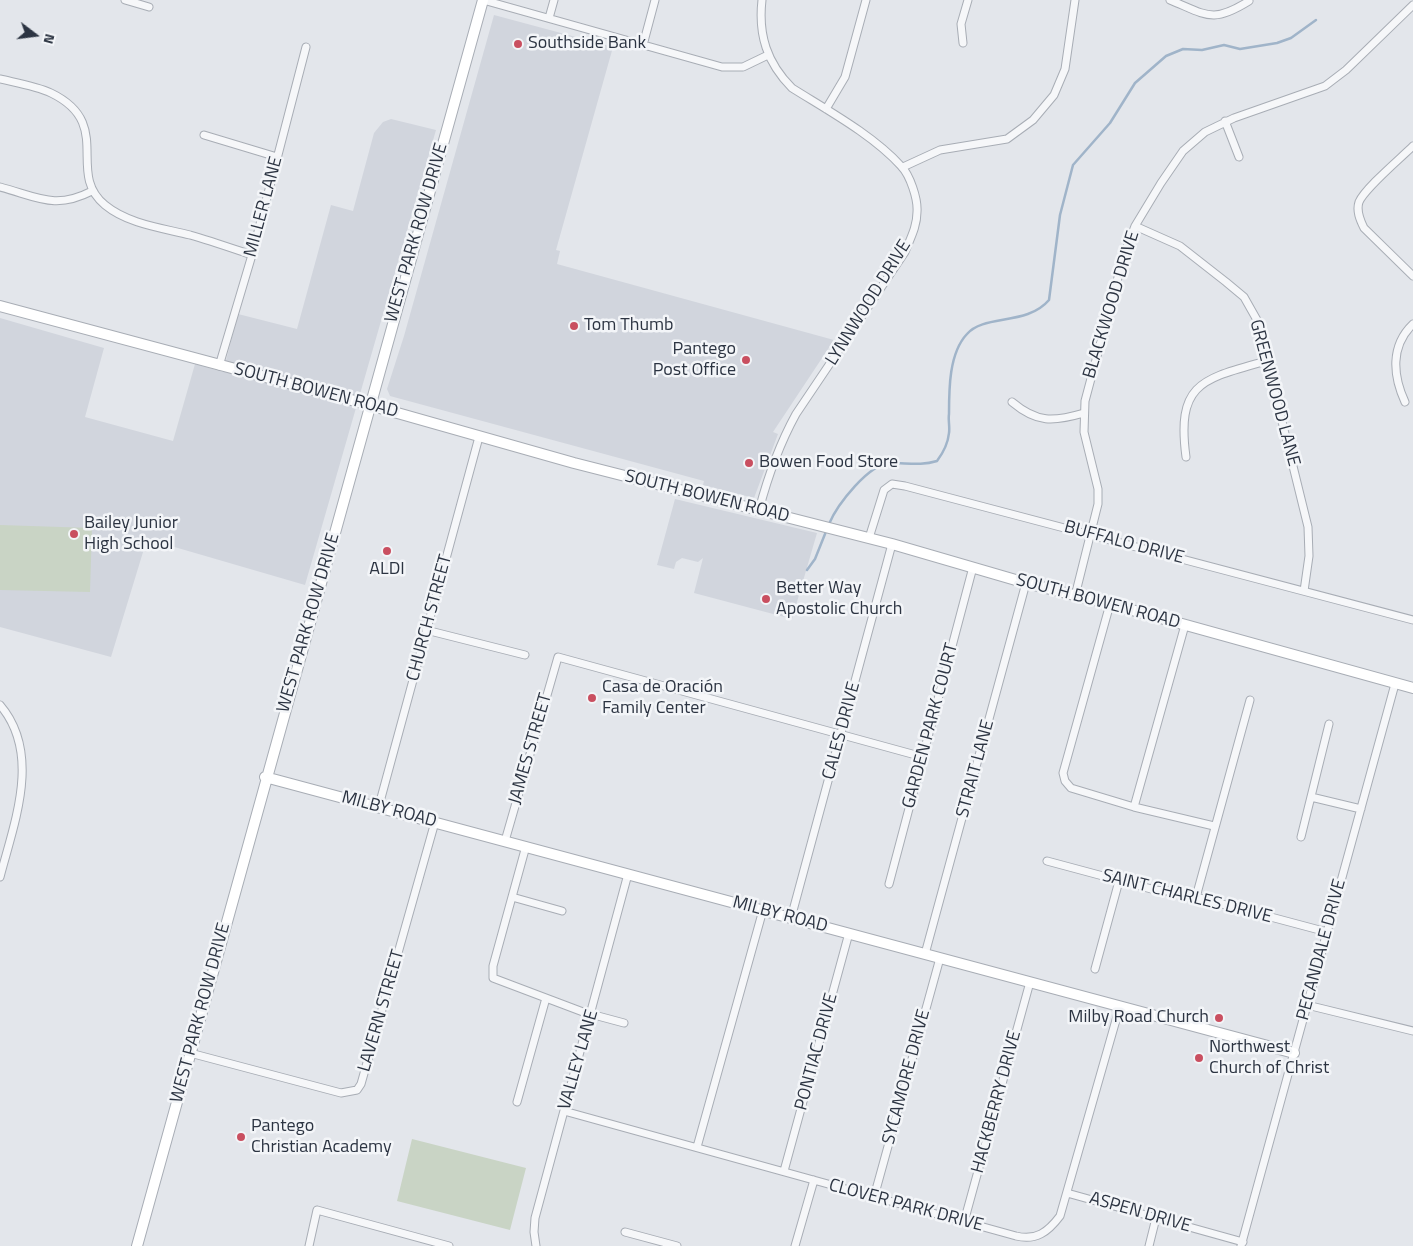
<!DOCTYPE html>
<meta charset="utf-8">
<style>
body{margin:0}
#map{position:relative;width:1413px;height:1246px;overflow:hidden;background:#e3e6eb;font-family:"Titillium Web",sans-serif}
canvas{display:block}
.north{position:absolute;left:10px;top:10px;width:50px;height:50px;-webkit-text-stroke:4px #f3f5f8;paint-order:stroke;rotate:105deg;font-size:14px;font-weight:700;line-height:20px;text-align:center;color:#2c3442}
.north::after{content:'';display:block;margin:auto;width:18px;height:22px;background:#2c3442;clip-path:polygon(50% 0,100% 100%,50% 72%,0 100%)}
</style>
<div id="map">
<canvas width="1413" height="1246"></canvas>
<div class="north">N</div>
</div>
<script>
const ctx = document.querySelector('canvas').getContext('2d');
ctx.lineJoin = 'round';
function fill(path, color) { ctx.fillStyle = color; ctx.fill(path, 'evenodd'); }
function stroke(path, color, width, dash) { ctx.strokeStyle = color; ctx.lineWidth = width; ctx.lineCap = dash ? 'butt' : 'round'; ctx.setLineDash(dash || []); ctx.stroke(path); }
function write(font, color, halo, rows, align = 'center') {
  ctx.font = font + ' "Titillium Web",sans-serif'; ctx.lineWidth = 5; ctx.setLineDash([]); ctx.textBaseline = 'middle'; ctx.strokeStyle = halo; ctx.fillStyle = color; for (const [text, x, y, turn = 0] of rows) {
    ctx.save(); ctx.translate(x, y); ctx.rotate((+turn || 0) * Math.PI / 180); ctx.textAlign = isNaN(turn) ? turn : align; if (halo) ctx.strokeText(text, 0, 0); ctx.fillText(text, 0, 0); ctx.restore();
  }
}
fill(new Path2D(`
 M494,15L613,47L556,250L560,251L557,264L834,340L773,432L778,434L754,498L703,485L704,481L390,396L387,389L404,336Z
 M391,119L436,130L305,585L147,539L111,657L0,627V318L104,348L85,417L173,441L195,364L223,372L238,314L297,329L331,205L353,211L374,133L383,122Z
 M675,499L817,533L792,619L694,593L703,558L698,562L682,558L676,562L674,569L657,565Z`), '#d1d5dd');
fill(new Path2D(`
 M0,525L92,528L90,592L0,590Z
 M412,1139L526,1168L510,1230L397,1201Z`), '#c9d4c5');
stroke(new Path2D(`
 M829,524C837,505 869,463 891,463C908,463 921,466 937,461C943,453 948,443 949,433C950,427 948,420 949,414C949,389 949,353 967,334C984,314 1027,326 1049,300L1060,215L1073,165L1110,123L1135,83L1166,56L1183,49L1202,50L1224,45L1240,49L1277,43L1291,38L1316,20
 M807,570L815,559L827,529`), '#a0b4c9', 2.5);
const street = new Path2D(`
 M125,0L149,7
 M483,0L722,67H743L768,55
 M1170,0C1207,15 1212,24 1249,1
 M549,18L554,0
 M963,43L961,24L968,0
 M643,45L655,0
 M0,79C17,83 36,86 51,93C115,124 65,172 105,205C128,224 162,228 190,235C211,241 231,248 252,255
 M826,109L845,77L866,0
 M1225,121L1239,157
 M204,135L277,157
 M1413,146C1401,158 1365,188 1359,202C1356,211 1360,220 1364,228L1413,276
 M903,167L940,150L1007,139L1033,120L1054,95L1065,69L1075,0
 M0,187C38,197 55,210 92,191
 M1135,226L1180,246L1226,282L1244,297L1257,320L1308,527L1309,556L1304,591
 M219,366L252,255L306,47
 M1012,402C1037,423 1053,422 1084,413
 M1405,402C1393,376 1390,346 1413,324
 M1186,457C1176,382 1203,379 1266,361
 M759,510C768,476 779,445 796,414L905,252C910,239 917,227 917,212C918,199 910,175 901,166C873,135 827,110 792,88C767,63 758,35 762,0
 M869,538L884,490L892,484L905,486L1413,620
 M1075,596L1098,504V489L1084,432L1085,401L1124,255L1135,226L1161,183L1183,151L1205,132L1234,118L1325,86L1346,70L1413,5
 M1110,604L1063,773L1065,781L1071,788L1134,807L1214,826
 M426,630L525,655
 M0,705C42,754 14,823 0,877
 M1311,797L1361,809
 M381,798L479,437
 M1134,807L1185,625
 M1301,837L1329,724
 M505,841L558,657L923,757
 M526,846L493,966V978L583,1012L624,1023
 M1047,861L1155,890L1177,892L1327,932
 M889,884L973,567
 M512,897L562,911
 M1196,897L1250,700
 M791,918L892,544
 M925,954L1026,583
 M1095,969L1119,881
 M1307,1005L1413,1031
 M190,1053L341,1093L357,1090L361,1084L435,822
 M517,1102L546,998
 M564,1111L1016,1236C1036,1241 1048,1232 1060,1216L1120,1006
 M697,1147L763,910
 M784,1171L849,933
 M1067,1193L1243,1242
 M874,1197L940,958
 M964,1222L1030,982
 M625,1232L677,1246
 M309,1246L317,1210L449,1246
 M536,1246L534,1232L535,1218L628,874
 M795,1246L814,1180
 M1149,1246L1156,1218
 M1241,1246L1395,684`);
const secondary = new Path2D(`
 M0,306L355,401L574,463L892,544L1026,583L1110,604L1413,688
 M265,777L1294,1053
 M137,1246L483,0`);
stroke(street, '#a8adb5', 9);
stroke(secondary, '#a8adb5', 12);
stroke(street, '#f6f7f9', 7);
stroke(secondary, '#fff', 10);
for (const [x, y, r, color] of [
 [518,44,5,"#c94f60"],
 [574,326,5,"#c94f60"],
 [746,360,5,"#c94f60"],
 [749,463,5,"#c94f60"],
 [74,534,5,"#c94f60"],
 [387,551,5,"#c94f60"],
 [766,599,5,"#c94f60"],
 [592,698,5,"#c94f60"],
 [1219,1018,5,"#c94f60"],
 [1199,1058,5,"#c94f60"],
 [241,1137,5,"#c94f60"]
]) { const dot = new Path2D(); dot.arc(x, y, r, 0, 2 * Math.PI); ctx.fillStyle = color; ctx.fill(dot); stroke(dot, '#f3f5f8', 2); }
write('18px', '#2c3442', '#f3f5f8', [
 ["Southside Bank",528,44],
 ["Tom Thumb",584,326],
 ["Pantego",736,350,"right"],
 ["Post Office",736,371,"right"],
 ["Bowen Food Store",759,463],
 ["Bailey Junior",84,524],
 ["High School",84,545],
 ["ALDI",387,570,"center"],
 ["Better Way",776,589],
 ["Apostolic Church",776,610],
 ["Casa de Oración",602,688],
 ["Family Center",602,709],
 ["Milby Road Church",1209,1018,"right"],
 ["Northwest",1209,1048],
 ["Church of Christ",1209,1069],
 ["Pantego",251,1127],
 ["Christian Academy",251,1148]
], 'left');
write('18px', '#2c3442', '#f3f5f8', [
 ["MILLER LANE",264,207,-75],
 ["WEST PARK ROW DRIVE",417,233,-74],
 ["LYNNWOOD DRIVE",869,303,-58],
 ["BLACKWOOD DRIVE",1112,305,-73],
 ["SOUTH BOWEN ROAD",316,391,15],
 ["GREENWOOD LANE",1274,393,75],
 ["SOUTH BOWEN ROAD",707,497,14],
 ["BUFFALO DRIVE",1124,543,15],
 ["SOUTH BOWEN ROAD",1098,602,15],
 ["CHURCH STREET",430,618,-75],
 ["WEST PARK ROW DRIVE",309,623,-74],
 ["GARDEN PARK COURT",931,726,-75],
 ["CALES DRIVE",842,731,-75],
 ["JAMES STREET",531,749,-74],
 ["STRAIT LANE",976,769,-75],
 ["MILBY ROAD",389,810,15],
 ["SAINT CHARLES DRIVE",1187,897,14],
 ["MILBY ROAD",780,915,15],
 ["PECANDALE DRIVE",1322,950,-75],
 ["LAVERN STREET",382,1011,-74],
 ["WEST PARK ROW DRIVE",201,1013,-75],
 ["PONTIAC DRIVE",817,1052,-75],
 ["VALLEY LANE",579,1060,-74],
 ["SYCAMORE DRIVE",907,1077,-75],
 ["HACKBERRY DRIVE",997,1102,-75],
 ["CLOVER PARK DRIVE",906,1206,15],
 ["ASPEN DRIVE",1140,1213,16]
]);
</script>
